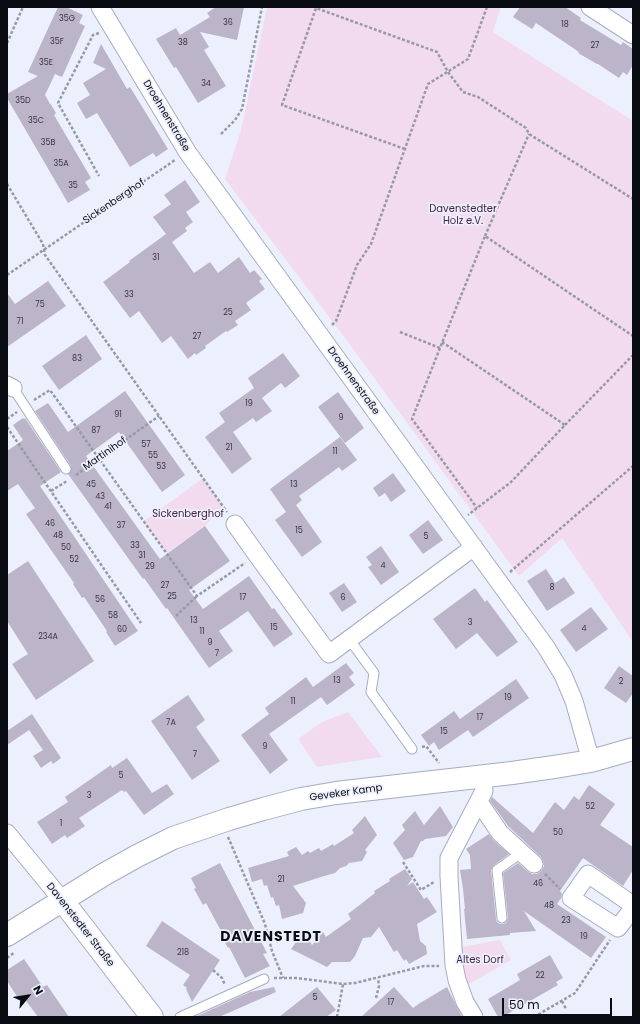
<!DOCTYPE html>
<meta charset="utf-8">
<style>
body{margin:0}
#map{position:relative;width:640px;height:1024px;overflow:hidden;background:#ecf0fd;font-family:Poppins,sans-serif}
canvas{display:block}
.frame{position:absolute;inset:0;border:8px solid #0a0c13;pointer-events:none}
.north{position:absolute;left:8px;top:976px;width:40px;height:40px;-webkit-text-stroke:3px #ecf0fd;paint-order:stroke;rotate:60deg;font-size:11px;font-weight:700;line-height:16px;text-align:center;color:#0a0c13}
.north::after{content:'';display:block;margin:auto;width:14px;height:18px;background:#0a0c13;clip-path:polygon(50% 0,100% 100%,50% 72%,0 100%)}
.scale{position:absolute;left:502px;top:998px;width:110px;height:18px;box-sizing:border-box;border:2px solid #0a0c13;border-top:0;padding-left:5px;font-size:12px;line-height:14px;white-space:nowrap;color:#0a0c13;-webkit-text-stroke:3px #ecf0fd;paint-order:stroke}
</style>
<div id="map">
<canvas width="640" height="1024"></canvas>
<div class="frame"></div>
<div class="north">N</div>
<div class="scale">50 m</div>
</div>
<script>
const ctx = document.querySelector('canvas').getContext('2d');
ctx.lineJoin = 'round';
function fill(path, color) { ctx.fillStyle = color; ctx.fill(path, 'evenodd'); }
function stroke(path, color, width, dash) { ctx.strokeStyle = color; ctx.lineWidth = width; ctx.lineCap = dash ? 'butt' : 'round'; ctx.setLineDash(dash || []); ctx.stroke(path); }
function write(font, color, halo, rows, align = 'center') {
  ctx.font = font + ' Poppins,sans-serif'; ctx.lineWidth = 3.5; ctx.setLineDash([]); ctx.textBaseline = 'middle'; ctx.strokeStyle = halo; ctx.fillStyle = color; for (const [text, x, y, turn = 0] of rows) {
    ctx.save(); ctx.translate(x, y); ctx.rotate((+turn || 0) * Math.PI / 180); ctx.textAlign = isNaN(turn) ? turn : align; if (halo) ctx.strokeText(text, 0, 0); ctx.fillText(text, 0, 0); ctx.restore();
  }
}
fill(new Path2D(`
 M267,7H501L493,32L633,121V642L562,538L519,576L345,338L225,179L241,130Z
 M203,478L223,506L205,526L167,553L144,521Z
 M348,712L382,757L317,767L298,739L322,722Z
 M500,940L511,960L467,985L463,966L461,947Z`), '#f2dbee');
fill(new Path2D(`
 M58,7H66L83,15L79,23L85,26L62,77L55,74L45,95L49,102V104L50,103L56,113L54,115L91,178L85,182L90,190L68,203L7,98V94L38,76L28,72Z
 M216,7H244L237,40L200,32L209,47L204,50L226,86L198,103L176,67L174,68L156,39L176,28L180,35L210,17L207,13Z
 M520,7H565L581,18L580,20L621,45L623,42L633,49V65L627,75L623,72L619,78L598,64H597L578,53L579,52L536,23L532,29L513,17Z
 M101,44L127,89L130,87L168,149L156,157L153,153L130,167L97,113L86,119L77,103L90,95L83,83L106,69L93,63Z
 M185,180L200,202L186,212L193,222L185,228L187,231L172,242L194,273L210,262L218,273L239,257L250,273L254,270L262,279L259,281L265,289L246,303L251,310L235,321L238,325L227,332L226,331L205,346L206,348L196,355L195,353L188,359L171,336L162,343L139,311L130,318L103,282L130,262L129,261L166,234L153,217L171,204L164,195Z
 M48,281L66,306L7,347V293L15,304Z
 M86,335L102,359L59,390L42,366Z
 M283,353L300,376L285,388L281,383L262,398L272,411L256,422L253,418L233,432L252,459L232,474L205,437L225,422L219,413L254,388L248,378Z
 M125,391L185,475L162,492L119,432L86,456L160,559L205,526L230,561L189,590L203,609L249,576L272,609L274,608L293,634L274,647L248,611L219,631L233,651L209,668L167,608L166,609L144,578L143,579L68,474L71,471V466L35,411L48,403L68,432Z
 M338,392L364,428L345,443L318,407Z
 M23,418L24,419L25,418L61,472L40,486L138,631L115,646L106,632L107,631L84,597L82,598L73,584L74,583L26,514L35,508L18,484L7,491V451L23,440L13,425Z
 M340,437L357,460L342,471L339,467L299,496L302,500L296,505L322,542L302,557L275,520L286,512L270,489Z
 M393,473L406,491L391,502L385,493L379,497L373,488Z
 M428,520L443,540L423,554L409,535Z
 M381,546L399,572L381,585L368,567L372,565L366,557Z
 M28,561L94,661L36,700L12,664L28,654L7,621V575Z
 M546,569L555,583L564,577L575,593L547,611L527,581Z
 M344,583L357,602L342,612L329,593Z
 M475,588L485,602L487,600L518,642L497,657L477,633L456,649L433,619Z
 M591,607L608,629L576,652L560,630Z
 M346,663L354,673L349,677L355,685L327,705L321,697L269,734L288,760L270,774L241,735L269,714L265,708L306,677L313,687Z
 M619,666L633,676V693L626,703L604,688Z
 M516,679L529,698L473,737L468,730L439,750L434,742L429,746L421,735L454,711L460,719Z
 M188,695L205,720L196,727L220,761L192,780L151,721Z
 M32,714L61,758L53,764L51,761L41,768L33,756L43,750L29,730L7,745V731Z
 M127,758L152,793L167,784L174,794L144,815L126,791L124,792L122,790L79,818L85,826L67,838L65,835L52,844L37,822L68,802L65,797L111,765L112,768Z
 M589,785L615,804L600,825L633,847V870L623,886L583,858L560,891L562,894L561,898L557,904L606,937L591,958L524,911L536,931L510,933V935L467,939L464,909H465L463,889L460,870L471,869L470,855L466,849L489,834L493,840L509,854L494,865L491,870L496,919L497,922L500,924H503L506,923L508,918L503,873L518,863L527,871L532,874H537L541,871L544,866L543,861L541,857L508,826L490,801L492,797L533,833L555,802L564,810L574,796L579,800Z
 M440,806L453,827L446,836L425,839L423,841H421L413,857L404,860L393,843L405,830L402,825L415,811L424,825Z
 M365,816L377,835L365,850L367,852L362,861L349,863L346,866L340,868L335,873L324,876L293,886L306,903L303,913L282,919L279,905L276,906L273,897L271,898L267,885L264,886L262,879L252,882L248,868L289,856L287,852L296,847L302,855L308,851L310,853L319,848L321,851L333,844L334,846L354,833L352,830Z
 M220,863L267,953L263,954L270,966L245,978L229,947L228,948L219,932L221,931L206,903L203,905L194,889L196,888L191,878Z
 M405,869L412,879L407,886L413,882L424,899L427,897L437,912L417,924L420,941L426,946L427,954L409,964L406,959L404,961L397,950L394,952L379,927L371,937L363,938L355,956L350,962H332L327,967L291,949L304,931L312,945L323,932L326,937L351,919L348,914L375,893L374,891L390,881L389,879Z
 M162,921L220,960L192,1002L186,989L187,988L183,985L190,975L146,946Z
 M550,955L563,978L556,982L558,985L502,1017H498L488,999L520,980L517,974Z
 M24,959L43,987L47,985L69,1017H38L24,998L20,1001L7,981V970Z
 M274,987L276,992L219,1017H195L250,992Z
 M317,987L336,1010L326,1017H279Z
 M394,987L413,1008L420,1003L447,987L462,1017H361Z`), '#bcb4c8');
const lane = new Path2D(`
 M13,388L66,469
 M349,639L374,673L371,692L412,749
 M502,918L497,870L521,853
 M180,1017L264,979`);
const street = new Path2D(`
 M100,7L188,153L546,647L563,675L574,701L591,761
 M590,7L633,35
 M7,385L13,388
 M235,524L257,555L329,654L474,547
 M479,802L500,833L534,864
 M7,833L62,900
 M633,905L588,874L571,898L618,928L633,908
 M474,1017L465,1002L457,980L454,965L449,876V858L484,791L483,777`);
const secondary = new Path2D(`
 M62,900L152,1017
 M7,935L103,875L137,856L173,838L229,819L263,809L301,799L336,793L512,773L554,767L591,761L633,749`);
stroke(lane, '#a6acbf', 11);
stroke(street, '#a6acbf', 19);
stroke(secondary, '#a6acbf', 24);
stroke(new Path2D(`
 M99,33L93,35L58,103L99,176
 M7,43L23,7
 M221,134L235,120L242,109L262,7
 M405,149L282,105L316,8L437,52L448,72L463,92L478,97L526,128L529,134L633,199
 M7,184L43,244L45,255L227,512
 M485,236L529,134
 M7,275L175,160
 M332,325L336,321L357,265L371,244L428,84L468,59L487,7
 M400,332L440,348L485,236L633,336
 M442,342L565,425L511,482L468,515
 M440,348L412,419L477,508
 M34,400L50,390L197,596L245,563
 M7,419L17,412
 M565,425L633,355
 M7,427L141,623
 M76,475L159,416
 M51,491L67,481
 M510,572L633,466
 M176,616L197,596
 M422,747L426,746L439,763
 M228,837L265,924L272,951L283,978
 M403,862L421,890L434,882
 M545,874L560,889
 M7,958L15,952
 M213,970L222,978L225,985
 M274,978H297L343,984L355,983L424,966H439
 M376,998L379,986L378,978
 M562,1001L566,1009
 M337,1017L343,984
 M534,1017L575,993L610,940`), '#969aa4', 2.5, [3, 2]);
stroke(lane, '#fff', 9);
stroke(street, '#fff', 17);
stroke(secondary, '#fff', 22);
write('8px', '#363640', null, [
 ["35G",67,19],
 ["36",228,23],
 ["18",565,25],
 ["35F",57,42],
 ["38",183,43],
 ["27",595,46],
 ["35E",46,63],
 ["34",206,84],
 ["35D",23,101],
 ["35C",36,121],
 ["35B",48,143],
 ["35A",61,164],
 ["35",73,186],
 ["31",156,258],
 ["33",129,295],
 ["75",40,305],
 ["25",228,313],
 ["71",20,322],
 ["27",197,337],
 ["83",77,359],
 ["19",249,404],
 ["91",118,415],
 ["9",341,418],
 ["87",96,431],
 ["57",146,445],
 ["21",229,448],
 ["11",335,452],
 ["55",153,456],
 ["53",161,467],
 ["45",91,485],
 ["13",294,485],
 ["43",100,497],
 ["41",108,507],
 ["46",50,524],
 ["37",121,526],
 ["15",299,531],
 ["48",58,536],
 ["5",426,537],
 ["33",135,546],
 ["50",66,548],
 ["31",142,556],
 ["52",74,560],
 ["4",383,566],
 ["29",150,567],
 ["27",165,586],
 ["8",552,588],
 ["25",172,597],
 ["17",243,598],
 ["6",343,598],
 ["56",100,600],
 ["58",113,616],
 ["13",194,621],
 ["3",470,623],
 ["15",274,628],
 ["4",584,629],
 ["60",122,630],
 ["11",202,632],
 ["234A",48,637],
 ["9",210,643],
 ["7",217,654],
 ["13",337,681],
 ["2",621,682],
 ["19",508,698],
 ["11",293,702],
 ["17",480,718],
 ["7A",171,723],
 ["15",444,732],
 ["9",265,747],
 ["7",195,755],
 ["5",121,776],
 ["3",89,796],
 ["52",590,807],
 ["1",61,824],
 ["50",558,833],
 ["21",281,880],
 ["46",538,884],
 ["48",549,906],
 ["23",566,921],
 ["19",584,937],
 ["218",183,953],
 ["22",540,976],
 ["5",315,998],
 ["17",391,1003]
]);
write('10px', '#0a0c13', '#ecf0fd', [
 ["Droehnenstraße",166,116,59],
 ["Sickenberghof",114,202,-34],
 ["Droehnenstraße",353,381,54],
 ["Martinihof",105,454,-35],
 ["Geveker Kamp",346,793,-8],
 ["Davenstedter Straße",80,925,52]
]);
write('10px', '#492245', '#ecf0fd', [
 ["Davenstedter",463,209],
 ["Holz e.V.",463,221],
 ["Sickenberghof",188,514],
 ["Altes Dorf",480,960]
]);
ctx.letterSpacing = '1px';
write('bold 14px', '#0a0c13', '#ecf0fd', [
 ["DAVENSTEDT",271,937]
]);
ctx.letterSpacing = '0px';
</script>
